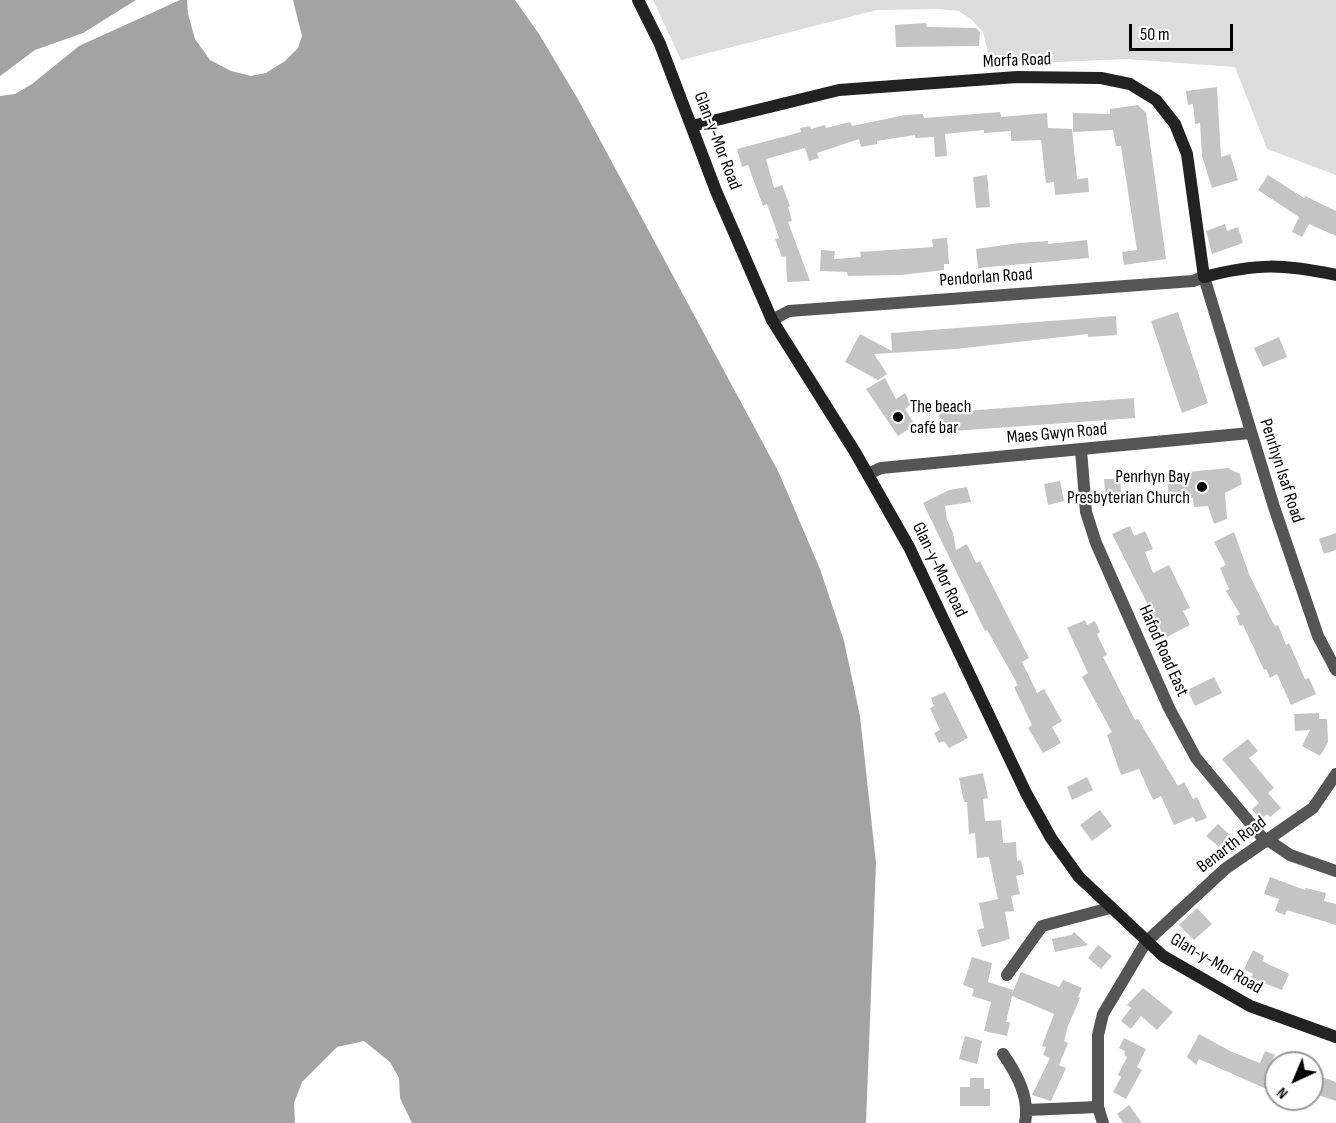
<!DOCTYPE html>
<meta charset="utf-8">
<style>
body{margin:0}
#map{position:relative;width:1336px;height:1123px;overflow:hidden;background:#fff;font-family:"Sofia Sans Condensed",sans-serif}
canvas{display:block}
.north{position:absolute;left:1264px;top:1051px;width:60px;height:60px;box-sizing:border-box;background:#fff;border:2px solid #999;border-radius:50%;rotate:224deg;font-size:16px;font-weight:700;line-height:24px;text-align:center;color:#000}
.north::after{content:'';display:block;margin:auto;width:21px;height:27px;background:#000;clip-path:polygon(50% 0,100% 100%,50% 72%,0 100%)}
.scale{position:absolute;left:1129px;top:24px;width:104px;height:27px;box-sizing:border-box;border:3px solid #000;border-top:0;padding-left:8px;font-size:18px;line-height:21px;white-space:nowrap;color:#000;-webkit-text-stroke:4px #fff;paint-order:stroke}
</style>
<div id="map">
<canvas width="1336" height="1123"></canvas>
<div class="north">N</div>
<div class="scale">50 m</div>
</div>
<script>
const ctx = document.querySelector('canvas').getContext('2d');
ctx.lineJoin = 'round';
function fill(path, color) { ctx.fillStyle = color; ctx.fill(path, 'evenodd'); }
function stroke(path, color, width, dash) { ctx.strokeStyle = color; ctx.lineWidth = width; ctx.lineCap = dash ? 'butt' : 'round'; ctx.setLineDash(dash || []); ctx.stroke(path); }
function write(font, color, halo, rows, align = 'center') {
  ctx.font = font + ' "Sofia Sans Condensed",sans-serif'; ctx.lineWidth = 4.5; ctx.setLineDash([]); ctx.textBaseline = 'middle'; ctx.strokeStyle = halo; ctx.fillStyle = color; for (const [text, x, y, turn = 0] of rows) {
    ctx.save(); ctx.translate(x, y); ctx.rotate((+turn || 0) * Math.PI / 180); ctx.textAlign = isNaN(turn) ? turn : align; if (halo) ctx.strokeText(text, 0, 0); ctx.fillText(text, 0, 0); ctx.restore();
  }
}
fill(new Path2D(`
 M653,0H1336V175L1267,149L1235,67L1125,59L991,65L983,32L972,20L959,11L938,9L877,10L681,60Z`), '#dcdcdc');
fill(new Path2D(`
 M0,0H515L539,34L579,101L779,473L820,569L844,641L860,716L876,863L866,1123H0Z`), '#a3a3a3');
fill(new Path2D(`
 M136,0H180L79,46L32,84L15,94L0,96V76L35,50L83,33Z
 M187,0H293L302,36L298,48L285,61L266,73L251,76L231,71L210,60L195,39L188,14Z
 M364,1041L390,1062L399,1078L400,1098L412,1123H295L294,1103L302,1082L337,1047Z`), '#fff');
fill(new Path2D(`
 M926,23L927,27L976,28L980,32L979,46L896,47L895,25Z
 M1217,87L1221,157L1230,154L1238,180L1212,188L1202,156L1200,123L1195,124L1193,104L1188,105L1186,91Z
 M1138,105L1146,113L1166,259L1124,265L1122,252L1137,250L1121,146H1116L1113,130L1073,132V113L1110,114V109Z
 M1000,112L1001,117L1047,113L1048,128L1072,129L1077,179L1088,178L1089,192L1055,195L1054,182L1046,183L1041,140L1011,141V131L984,133V130L945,134L947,156L935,157L934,137L915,138V135L877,141V144L861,147L859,139L817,153L819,158L809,161L805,148L766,159L774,188L782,185L790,206L788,207L792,221L788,222L810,281L787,282L786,256L782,257L775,239L779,238L767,204L763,206L748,165L742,167L737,149L801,132L800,128L810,126L811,129L825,125L826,128L850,122L852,126L905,115L923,114L924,118Z
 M987,175L990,207L976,208L973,177Z
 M1268,175L1304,198L1305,196L1336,211V236L1309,224L1302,237L1292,232L1299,217L1258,190Z
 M1225,224L1227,231L1238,227L1243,243L1212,254L1206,231Z
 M947,238L949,264H944V270L901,275L848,276L847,272L820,271L821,250L835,251L834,259L861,257L860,252L933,247L932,239Z
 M1087,240L1089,258L978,268L976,249L1019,243L1048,241V244Z
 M1178,312L1208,403L1182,413L1151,321Z
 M1116,316L1117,335L1088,337V334L956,349L874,354L887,374L878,380L845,362L860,334L892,351L891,333Z
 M1279,337L1287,357L1263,367L1254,348Z
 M885,378L896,399L905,393L911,404L905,409L915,425L898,436L866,389Z
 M1134,398L1135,418L940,432L939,413Z
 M1228,468L1240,474L1242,484L1225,493L1227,519L1214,524L1208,506L1194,507L1193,498L1169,500L1167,474Z
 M1104,479H1120L1122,503L1106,504Z
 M1060,481L1064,501L1048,505L1044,484Z
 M967,487L971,502L945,506L947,520L953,533L956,550L967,544L976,563L980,561L1029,658L1022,662L1037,693L1044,689L1062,721L1052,727L1061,743L1043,753L1028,728L1032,725L1014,687L1018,685L987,630L985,631L923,503L949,490Z
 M1130,526L1134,536L1145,531L1153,549L1145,552L1153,573L1169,565L1190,608L1183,611L1190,625L1165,638L1112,534Z
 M1234,532L1249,574L1271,619L1275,626L1278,625L1286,645L1289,643L1305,679L1309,678L1316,694L1291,705L1277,674L1270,678L1266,669L1264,670L1243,625L1240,626L1236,616L1240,614L1226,591L1229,589L1220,568L1226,565L1214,542Z
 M1336,533V550L1324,554L1319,539Z
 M1085,620L1087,625L1095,621L1100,632L1097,634L1107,655L1103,657L1135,720L1138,719L1178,786L1184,782L1193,799L1197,797L1207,818L1196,822L1193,817L1174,825L1161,796L1153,800L1139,769L1121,775L1107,735L1112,732L1082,677L1088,673L1067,628Z
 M1214,677L1222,693L1195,706L1187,690Z
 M945,692L968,738L949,748L944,741L939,743L934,733L940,730L930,708L934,706L931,698Z
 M1319,713V719H1327L1328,742L1320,756L1302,746L1310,730L1295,731L1294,714Z
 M1248,739L1258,751L1249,758L1274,788L1268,793L1281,808L1270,817L1267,814L1261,820L1252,809L1259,803L1222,759Z
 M983,773L988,798L983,799L985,821L1001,820L1003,843L1016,842L1017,861L1021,860L1024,874L1016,876L1020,894L1011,896L1014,911L1005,912L1010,939L982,947L977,930L984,928L979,903L998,899L989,857L977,858L975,833L969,834L967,802H964L959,778Z
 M1087,777L1093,790L1072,800L1067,787Z
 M1100,810L1112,826L1092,841L1080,825Z
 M1218,824L1230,835L1219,847L1206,836Z
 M1270,877L1305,890L1306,888L1326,893L1324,901L1336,904V925L1287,910L1285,915L1275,911L1279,899L1264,894Z
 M1197,908L1212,924L1194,940L1179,925Z
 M1074,932L1088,945L1055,952L1052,939L1071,935Z
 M1098,945L1112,956L1101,969L1088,958Z
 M1253,950L1264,956L1262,961L1289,974L1282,990L1251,978L1253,974L1244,969Z
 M972,957L992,963L988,982L1013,990L1012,994L1021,972L1059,987L1063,980L1082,988L1078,997L1080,998L1068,1026L1064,1041L1068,1043L1059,1065L1066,1068L1051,1101L1032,1095L1050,1058L1043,1055L1046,1047L1042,1046L1054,1014L1012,996L1006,1022H1010L1007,1036L984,1031L991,1002L972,996L974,989L963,985Z
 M1143,988L1173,1012L1157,1030L1141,1016L1131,1029L1121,1021L1131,1008L1127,1005Z
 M1199,1034L1232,1052L1260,1063L1265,1051L1275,1055L1272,1062L1276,1063V1077L1271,1091L1199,1059L1196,1065L1187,1057Z
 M965,1036L982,1041L977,1064L959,1059Z
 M1124,1038L1146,1049L1137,1067L1142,1070L1126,1099L1113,1092L1121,1077L1118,1075L1127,1057L1124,1055L1125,1051L1119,1048Z
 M1319,1076L1336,1082V1101L1312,1093Z
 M970,1078H984V1089H990V1106H960V1087H970Z
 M1129,1105L1142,1123H1123L1117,1114Z`), '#c4c4c4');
stroke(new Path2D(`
 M772,320L789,311L1193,281L1204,277L1274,507L1318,636L1336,670
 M1081,450L1086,512L1096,543L1169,708L1196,758L1266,842
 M868,474L881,468L1250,433
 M1268,840L1290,855L1336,871
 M1007,975L1042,926L1110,908
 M1003,1054C1017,1074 1030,1098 1025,1123
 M1027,1110L1098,1107
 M1103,1123L1098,1107V1035L1103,1014L1146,942L1225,869L1313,808L1336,774`), '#555', 12);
stroke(new Path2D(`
 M638,0L660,44L716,191L772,320L855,452L909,547L1026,793L1051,838L1079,877L1163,956L1250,1006L1336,1037
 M692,126L839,90L1017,77L1101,78L1130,84L1156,100L1175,124L1187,154L1204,277C1257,263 1283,264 1336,275`), '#222', 12);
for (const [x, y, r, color] of [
 [898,417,6,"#000"],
 [1202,487,6,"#000"]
]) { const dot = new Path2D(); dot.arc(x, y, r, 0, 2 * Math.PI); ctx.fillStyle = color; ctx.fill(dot); stroke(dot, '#fff', 2); }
write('18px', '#000', '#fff', [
 ["Morfa Road",1017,61,-2],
 ["Glan-y-Mor Road",717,141,69],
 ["Pendorlan Road",986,278,-4],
 ["Maes Gwyn Road",1057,434,-5],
 ["Penrhyn Isaf Road",1281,471,72],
 ["Glan-y-Mor Road",939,570,64],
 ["Hafod Road East",1163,651,66],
 ["Benarth Road",1232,845,-37],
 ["Glan-y-Mor Road",1216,964,30]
]);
write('18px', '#000', '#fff', [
 ["The beach",910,407],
 ["café bar",910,428],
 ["Penrhyn Bay",1190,477,"right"],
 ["Presbyterian Church",1190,498,"right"]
], 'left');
</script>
